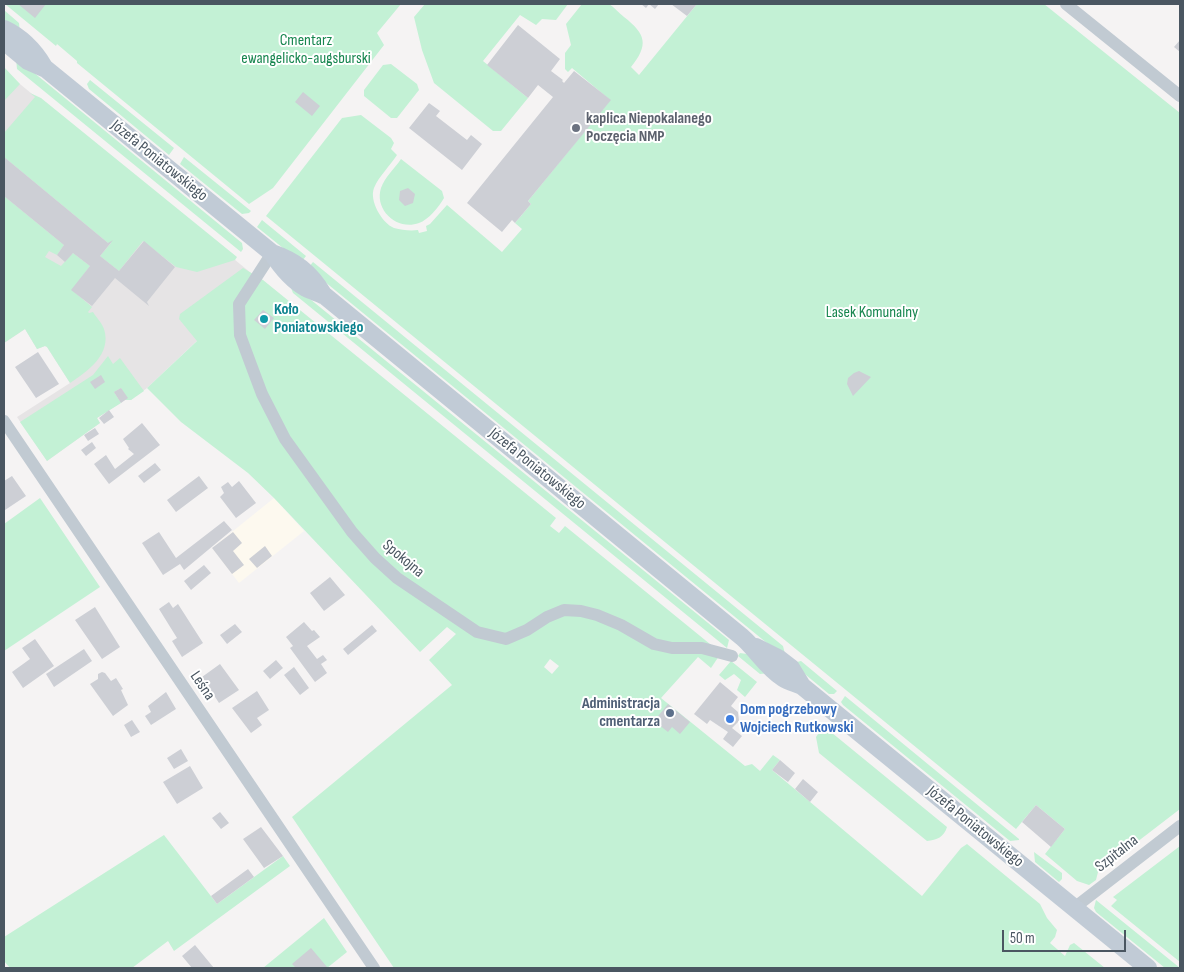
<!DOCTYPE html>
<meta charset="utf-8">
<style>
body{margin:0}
#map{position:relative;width:1184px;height:972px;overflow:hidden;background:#f5f3f3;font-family:"Sofia Sans Condensed",sans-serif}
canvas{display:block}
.frame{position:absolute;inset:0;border:5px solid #4a5661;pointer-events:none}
.scale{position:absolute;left:1002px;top:930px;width:124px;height:22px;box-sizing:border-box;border:2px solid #4a5661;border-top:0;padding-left:6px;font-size:15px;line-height:18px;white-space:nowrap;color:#4a5661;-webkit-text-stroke:4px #fff;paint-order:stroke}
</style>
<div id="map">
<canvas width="1184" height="972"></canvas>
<div class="frame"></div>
<div class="scale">50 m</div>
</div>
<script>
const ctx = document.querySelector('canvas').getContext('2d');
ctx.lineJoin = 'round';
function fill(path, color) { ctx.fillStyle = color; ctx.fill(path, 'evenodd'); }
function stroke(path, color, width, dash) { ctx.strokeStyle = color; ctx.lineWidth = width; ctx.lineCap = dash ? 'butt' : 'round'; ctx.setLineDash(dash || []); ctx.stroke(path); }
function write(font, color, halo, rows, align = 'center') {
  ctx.font = font + ' "Sofia Sans Condensed",sans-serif'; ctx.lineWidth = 4; ctx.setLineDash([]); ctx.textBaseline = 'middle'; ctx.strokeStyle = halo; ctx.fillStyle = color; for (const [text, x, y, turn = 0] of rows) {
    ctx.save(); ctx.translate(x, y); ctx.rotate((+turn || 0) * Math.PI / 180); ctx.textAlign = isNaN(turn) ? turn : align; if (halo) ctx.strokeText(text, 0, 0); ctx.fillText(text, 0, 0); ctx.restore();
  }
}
fill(new Path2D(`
 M274,498L304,531L239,583L212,548Z`), '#fdf9ef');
fill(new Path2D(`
 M4,71L251,273L201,337L147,388L131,400H125L97,418L100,423L47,461L17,417L70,383L47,347L45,346L37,349L25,329L4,343Z`), '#e6e4e5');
fill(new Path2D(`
 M5,4H401L377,33L384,45L273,188L249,204L77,63V61L57,44L56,46Z
 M425,4H568L556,20L542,19L536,25L520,15L483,61L528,98L501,131H493L434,83L422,50L414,17Z
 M582,4C589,4 602,1 609,4C614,7 619,13 624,17C646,34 649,45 631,67L639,75L697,4H1044L1180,113V809L1098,872L1096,880L1089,885L1077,881L1045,854L1065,829L1036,805L1016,829L266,216L342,118L361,115L391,138L394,143L391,149L397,155C390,166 379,176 374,188C369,201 382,223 394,228C402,230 410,231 418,230L419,233L427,231L426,226L430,224L447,205L502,252L522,229L515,223L531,204L528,201L610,100L572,68L568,72L565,69V53L571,45L566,24Z
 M4,10L19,23L20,33L4,20Z
 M16,58L242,243L243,249L241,252L17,69Z
 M391,64L417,84L419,90L397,118H391L364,96V90L383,65Z
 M4,67L20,84L4,101Z
 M90,80L174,148L169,155L89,89L87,84Z
 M30,93L41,98L237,257L235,260L197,272L176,267L143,241L119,271L100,256L111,243H108L4,157V133L35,97Z
 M184,157L251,211L249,213L242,214L180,164Z
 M401,159L442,191L444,198C439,207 428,220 419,223C397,231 374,210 381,188C385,177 395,168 401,159Z
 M4,196L64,245L57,255L49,251L45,257L61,266L73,253L90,266L72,290L92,307L88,312L89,313L93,312C96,317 102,323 104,329C112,354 88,371 70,383L47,347L45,346L37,349L25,329L4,343Z
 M262,220L306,256L303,260L299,261L257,227Z
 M313,262L783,646L785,654L784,657L308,268Z
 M243,268L263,280L556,518L550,526L559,533L565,526L721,653L711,668L698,657L661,698L745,766L752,764L760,771L773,755L780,760L772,770L922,896L961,848L967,844L1040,904L1047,918L1057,930L1055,937L1050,943L1065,956L1070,945L1074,943L1105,968H394L292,817L452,685L429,660L456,634L447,627L420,652L274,498L248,473L181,422L147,388L197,341L179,319L180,314ZM550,659L559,666L552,674L544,667Z
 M294,286L729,640L727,648L293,293L291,288Z
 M108,356L113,364L120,358L144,391L131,400H125L127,398L121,388L114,392L121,403L97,418L100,423L47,461L20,422L93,375Z
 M40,498L100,587L4,651V524Z
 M740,653L747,654L770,673L760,674L738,656Z
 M731,661L757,682L745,697L737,690L741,680L734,674L725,680L719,675Z
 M801,661L837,691L834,694H829L795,666L797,662Z
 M845,696L1019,839V840L1010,841L843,705L841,702Z
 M826,728L947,827C944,837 937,840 927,841L819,753L816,737L820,731Z
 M164,835L217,904L283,856L290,866L174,951L168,941L132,968H10L4,961V937Z
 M1180,846V962L1111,906L1117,900L1113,897Z
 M1034,852L1062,873V879L1059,882L1035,862Z
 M1096,900L1180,968H1165L1096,912L1094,908Z
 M324,918L347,952L327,968H263Z`), '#c3f1d5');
fill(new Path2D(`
 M18,4H46L35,18Z
 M641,4H659L655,9L649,4L646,8Z
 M671,4H697L687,16Z
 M518,25L560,59L551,71L563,80L562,81L564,83L574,71L611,100L528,201L531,204L515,223L512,220L502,232L467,203L553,97L538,85L528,98L487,65Z
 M1180,40V52L1174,47Z
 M303,92L320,106L312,116L295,102Z
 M429,103L440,111L436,116L467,140L471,135L482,144L462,170L409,128Z
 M4,157L108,243L113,240L100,256L119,271L144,241L175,267L147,302L149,306L115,278L92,306L71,290L90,266L73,253L65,262L57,255L64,245L4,196Z
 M408,188L415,194L413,203L405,206L399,200L400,191Z
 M263,310L274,318L265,329L254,320Z
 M38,352L59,384L36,398L15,367Z
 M859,371L871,377L853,396L847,384L848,378L854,373Z
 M101,375L105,382L95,389L90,382Z
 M121,388L128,398L121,403L114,392Z
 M109,410L114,417L104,424L99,418Z
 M142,423L160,445L109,484L94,464L106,455L115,469L134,454L128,449L129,448L123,439Z
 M95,428L99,434L88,441L84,435Z
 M92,442L96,448L86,456L81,450Z
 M155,463L161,470L144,483L138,476Z
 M12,476L26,496L5,510L4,481Z
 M199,476L208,488L176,512L167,500Z
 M239,481L256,503L236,518L220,497L224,493L221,487L228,482L232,487Z
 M224,521L232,530L184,570L180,564L163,575L142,543L159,532L176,558Z
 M233,532L242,543L233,551L244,565L232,574L212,548Z
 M265,546L272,556L257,568L249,559Z
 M204,565L211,573L191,590L184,581Z
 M330,577L345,595L324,611L310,593Z
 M169,602L173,608L178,604L203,643L182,657L172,641L177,638L159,609Z
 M95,607L120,647L102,659L75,620Z
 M304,622L312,631L314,630L320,637L307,646L317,659L323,655L327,660L321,664L327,673L315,682L290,648L293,646L286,637Z
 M235,624L242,632L227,644L220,635Z
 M372,625L377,631L348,655L343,649Z
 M35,639L54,666L23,688L12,672L30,659L22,648Z
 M84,649L92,661L54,687L46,674Z
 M276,660L283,668L270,679L263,671Z
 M220,664L239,690L219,703L202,677Z
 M294,667L309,688L300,695L284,675Z
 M102,672L105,673L111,681L116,678L123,689L121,690L128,705L113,716L90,684L98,679V674Z
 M720,682L738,697L731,706L738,712L739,721L732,728L742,736L733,747L723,739L728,732L710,720L707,724L694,714Z
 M257,691L269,710L257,718L262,725L251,733L232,708Z
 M166,692L176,709L151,725L145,716L151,712L148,706Z
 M668,704L690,722L680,734L672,727L668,732L654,721Z
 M132,720L140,732L131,737L124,725Z
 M181,749L188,761L174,769L167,758Z
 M780,760L795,773L788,782L772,770Z
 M190,766L203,788L177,804L163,782Z
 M803,779L818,792L810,802L795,789Z
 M1036,805L1065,829L1051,847L1022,822Z
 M220,812L229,823L221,829L212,818Z
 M261,827L283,856L264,868L243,839Z
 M248,869L254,877L217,904L211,896Z
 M195,945L209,962L214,968H192L182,956Z
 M311,948L327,967L296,968L292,964Z`), '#cdcfd5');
stroke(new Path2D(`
 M1066,4L1180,96
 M272,253L239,304L240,335L250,362L262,394L285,439L352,532L375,558L397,578L477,632L506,639L527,630L547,617L564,610L581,611L597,615L621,625L654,644L672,648H702L732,656
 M4,421L374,968
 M1074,908L1180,826`), '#c1cad2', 12);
stroke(new Path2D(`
 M4,29C21,37 34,50 44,67
 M4,41L28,61L46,69L272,253C281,267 291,280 306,288C312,291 319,293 325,296L742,637C757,650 766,667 783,678C789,682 796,683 802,686
 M272,253C295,261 310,272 323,294
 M756,647L778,658L791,668L802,686L1148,968`), '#c1cbd6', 18);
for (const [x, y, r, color] of [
 [576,128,5,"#6b7280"],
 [264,319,5,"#0f9aa8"],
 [670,713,5,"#5c6f8a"],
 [730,719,5,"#3f7fe0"]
]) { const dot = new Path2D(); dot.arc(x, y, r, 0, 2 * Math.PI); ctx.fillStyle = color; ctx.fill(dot); stroke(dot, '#fff', 2); }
write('16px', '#17864f', '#fff', [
 ["Cmentarz",306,41],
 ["ewangelicko-augsburski",306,59],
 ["Lasek Komunalny",872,313]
]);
write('bold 16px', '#5b616d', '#fff', [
 ["kaplica Niepokalanego",586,119],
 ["Poczęcia NMP",586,137]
], 'left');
write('16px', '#4a5661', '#fff', [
 ["Józefa Poniatowskiego",159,161,39],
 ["Józefa Poniatowskiego",537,469,39],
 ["Spokojna",403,559,40],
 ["Leśna",202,686,56],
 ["Józefa Poniatowskiego",975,827,39],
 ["Szpitalna",1117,854,-38]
]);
write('bold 16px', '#0d838f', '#fff', [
 ["Koło",274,310],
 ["Poniatowskiego",274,328]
], 'left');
write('bold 16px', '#4e5e75', '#fff', [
 ["Administracja",660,704],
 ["cmentarza",660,722]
], 'right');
write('bold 16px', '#366cbe', '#fff', [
 ["Dom pogrzebowy",740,710],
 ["Wojciech Rutkowski",740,728]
], 'left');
</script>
